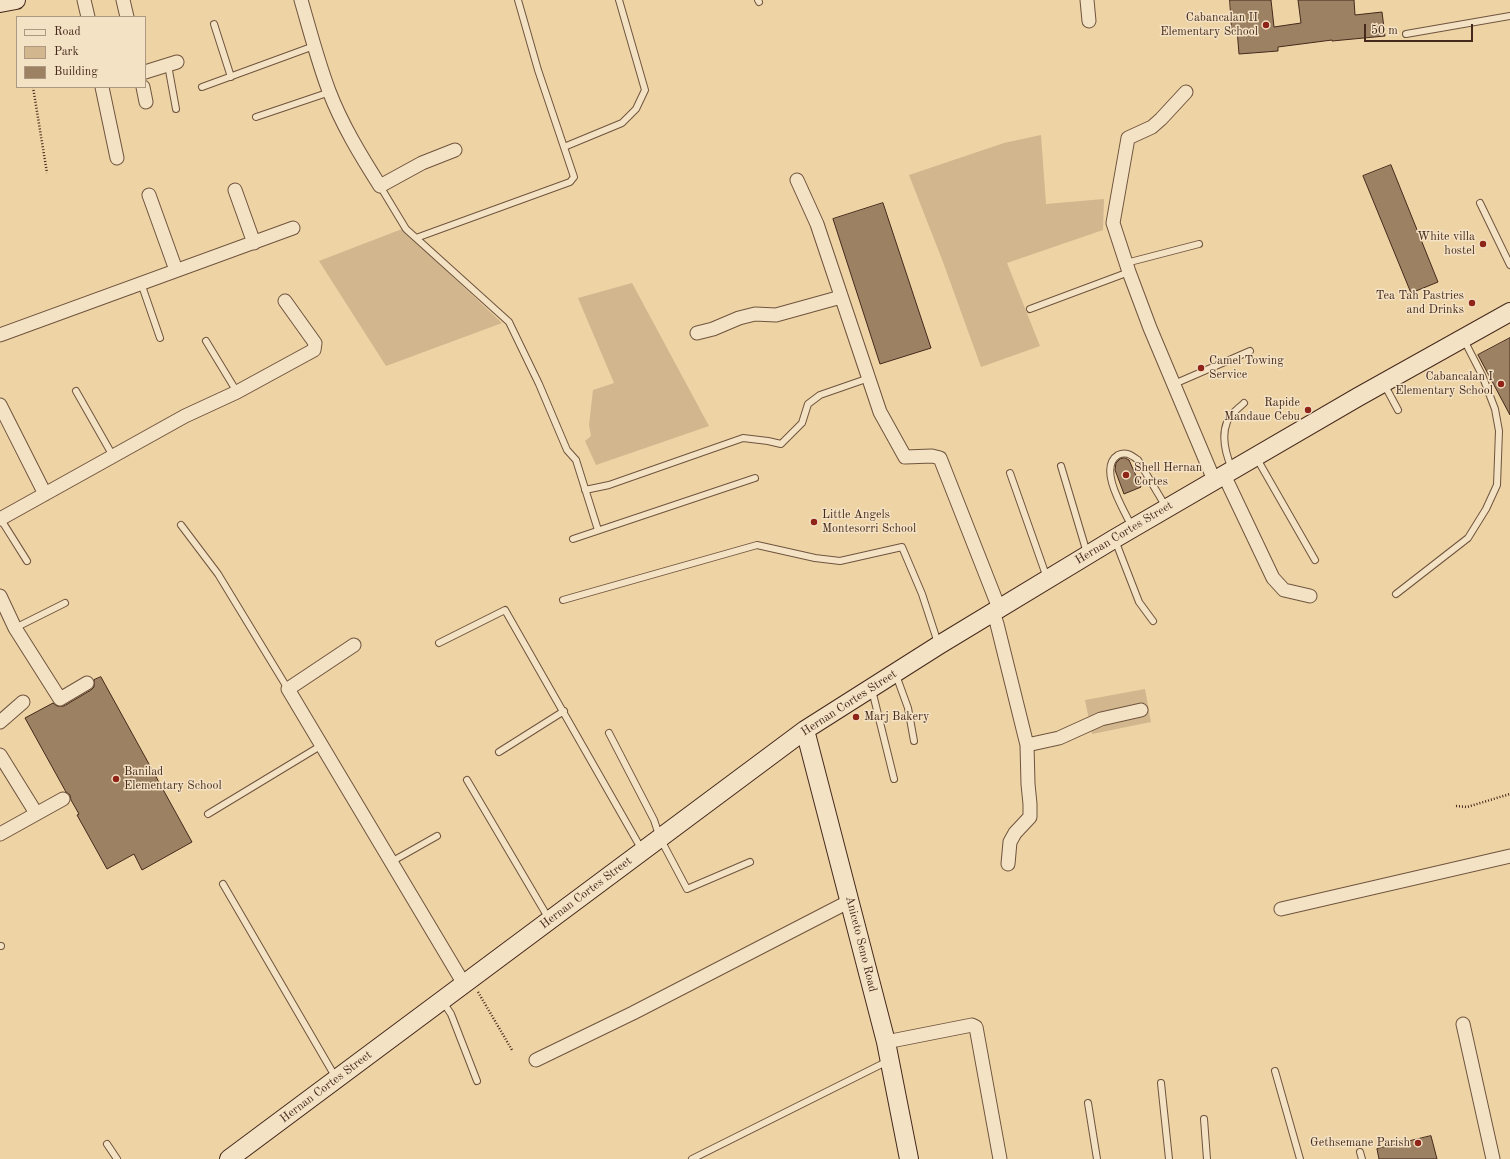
<!DOCTYPE html>
<style>
body{margin:0}
#map{position:relative;width:1510px;height:1159px;overflow:hidden;background:#eed3a5;font-family:"Old Standard TT",serif}
canvas{display:block}
.legend{position:absolute;left:16px;top:16px;width:130px;height:72px;box-sizing:border-box;background:#f4e2c4;border:1px solid #ae9881;margin:0;padding:5px 7px;list-style:none;font-size:12px;color:#45291c}
.legend li{display:flex;align-items:center;gap:8px;height:20px}
.legend b{width:20px;border:1px solid #ae9881}
.scale{position:absolute;left:1364px;top:24px;width:109px;height:18px;box-sizing:border-box;border:2px solid #45291c;border-top:0;padding-left:5px;font-size:12px;line-height:14px;white-space:nowrap;color:#45291c;-webkit-text-stroke:3px #f4e2c4;paint-order:stroke}
</style>
<div id="map">
<canvas width="1510" height="1159"></canvas>
<ul class="legend">
<li><b style="height:5px;background:#f4e2c4"></b>Road</li>
<li><b style="height:11px;background:#d1b68e"></b>Park</li>
<li><b style="height:11px;background:#9d8163"></b>Building</li>
</ul>
<div class="scale">50 m</div>
</div>
<script>
const ctx = document.querySelector('canvas').getContext('2d');
ctx.lineJoin = 'round';
function fill(path, color) { ctx.fillStyle = color; ctx.fill(path, 'evenodd'); }
function stroke(path, color, width, dash) { ctx.strokeStyle = color; ctx.lineWidth = width; ctx.lineCap = dash ? 'butt' : 'round'; ctx.setLineDash(dash || []); ctx.stroke(path); }
function write(font, color, halo, rows, align = 'center') {
  ctx.font = font + ' "Old Standard TT",serif'; ctx.lineWidth = 3; ctx.setLineDash([]); ctx.textBaseline = 'middle'; ctx.strokeStyle = halo; ctx.fillStyle = color; for (const [text, x, y, turn = 0] of rows) {
    ctx.save(); ctx.translate(x, y); ctx.rotate((+turn || 0) * Math.PI / 180); ctx.textAlign = isNaN(turn) ? turn : align; if (halo) ctx.strokeText(text, 0, 0); ctx.fillText(text, 0, 0); ctx.restore();
  }
}
fill(new Path2D(`
 M1041,135L1046,204L1104,199L1103,230L1007,263L1040,346L981,367L943,262L909,175L1004,143Z
 M402,229L502,323L386,366L319,261Z
 M632,283L709,426L596,465L585,441L591,436L589,425L593,390L614,383L578,298Z
 M1145,689L1151,722L1092,734L1085,700Z`), '#d1b68e');
const building = new Path2D(`
 M1230,0H1271L1274,27L1301,23L1298,0H1354L1355,15L1382,12L1385,36L1332,41V40L1278,47V51L1239,54L1237,29H1232Z
 M1391,165L1438,282L1411,293L1363,176Z
 M883,203L931,348L880,364L833,219Z
 M1510,338V415L1478,355Z
 M1125,458L1129,460L1141,487L1124,494L1115,470L1116,463L1120,459Z
 M101,677L192,842L142,870L134,854L107,869L77,815L79,814L71,800L70,795L66,792L25,718L53,703L57,706H64L91,690L94,687V680Z
 M1431,1136L1437,1159H1379L1377,1149Z`);
fill(building, '#9d8163');
stroke(building, '#45291c', 1);
const lane = new Path2D(`
 M758,0L759,2
 M214,24L231,77
 M1406,34L1510,16
 M168,65L176,109
 M202,87L314,46
 M256,117L330,92
 M564,147L622,123L636,109L645,90L619,0
 M380,186L406,229L509,322L539,384L567,450L576,460L598,530
 M1480,203L1510,265
 M416,238L570,182L574,177L538,70L518,0
 M1126,263L1199,244
 M141,283L160,338
 M1030,309L1129,272
 M206,341L237,392
 M1174,384L1250,351
 M1384,384L1398,410
 M76,391L113,456
 M1256,457L1315,560
 M1061,466L1087,553
 M1232,469C1226,455 1221,437 1227,422C1229,415 1238,409 1244,403
 M1010,473L1047,578
 M585,490L609,485L743,438L768,441L781,444L802,423L808,404L820,395L869,378
 M0,518L27,561
 M181,525L218,574L288,689
 M1132,527C1124,510 1097,468 1118,455C1126,451 1131,455 1138,460L1166,507
 M573,539L755,478
 M1115,540L1139,602L1153,621
 M1396,594L1468,538L1486,509L1497,485L1499,431L1495,409L1482,375L1464,340
 M563,600L757,545L815,558L840,561L902,547L922,594L938,643
 M15,628L65,603
 M439,643L505,610L642,850
 M896,675L908,708L914,741
 M872,690L894,779
 M609,733L654,820L660,838L687,889L750,862
 M499,752L564,711
 M467,780L549,919
 M208,814L322,745
 M391,862L437,836
 M223,884L336,1078
 M0,946H1
 M443,1002L451,1014L477,1081
 M1275,1071L1300,1159
 M1161,1083L1169,1159
 M1088,1103L1097,1159
 M1204,1119L1207,1159
 M107,1144L117,1159
 M1360,1152L1362,1159
 M692,1159L888,1061`);
const street = new Path2D(`
 M84,0L88,17
 M123,0L127,17
 M301,0C310,31 318,62 329,91C342,125 361,156 380,186L422,163L455,150
 M1087,0L1089,21
 M145,72L177,62
 M102,87L117,158
 M143,87L146,102
 M1186,92L1161,119L1152,127L1128,138L1113,223L1129,272L1150,328L1214,480
 M797,180L817,224L880,412L905,457L932,456L940,458L999,608
 M235,190L254,243
 M149,195L176,270
 M697,333L713,329L739,318L755,314L776,315L841,297
 M0,335L293,228
 M0,405L45,494
 M1224,475L1273,578L1284,590L1310,596
 M0,519L185,416L237,392L314,350L315,343L285,301
 M0,596L15,628L60,699L87,683
 M993,612L997,624L1027,745L1028,784L1030,804V817L1015,833L1010,842L1008,864
 M354,645L288,689L464,984
 M0,722L23,702
 M1027,745L1059,738L1101,719L1141,710
 M0,755L36,813
 M0,834L63,799
 M1281,909L1510,856
 M1463,1024L1493,1159
 M886,1042L972,1025L976,1027L1000,1159
 M536,1060L633,1013L850,901`);
const secondary = new Path2D(`
 M0,3L16,0
 M805,730L886,1042L909,1159
 M229,1159L805,730L939,645L1114,539L1358,397L1510,312`);
stroke(lane, '#6f543e', 8);
stroke(street, '#6f543e', 15);
stroke(secondary, '#45291c', 20);
stroke(new Path2D(`
 M33,87L47,173
 M1456,806L1467,807L1510,794
 M478,992L512,1050`), '#45291c', 2.5, [1, 2]);
stroke(lane, '#f4e2c4', 6);
stroke(street, '#f4e2c4', 13);
stroke(secondary, '#f4e2c4', 18);
for (const [x, y, r, color] of [
 [1266,25,4,"#8f2418"],
 [1483,244,4,"#8f2418"],
 [1472,303,4,"#8f2418"],
 [1201,368,4,"#8f2418"],
 [1501,384,4,"#8f2418"],
 [1308,410,4,"#8f2418"],
 [1126,475,4,"#8f2418"],
 [814,522,4,"#8f2418"],
 [856,717,4,"#8f2418"],
 [116,779,4,"#8f2418"],
 [1418,1143,4,"#8f2418"]
]) { const dot = new Path2D(); dot.arc(x, y, r, 0, 2 * Math.PI); ctx.fillStyle = color; ctx.fill(dot); stroke(dot, '#f4e2c4', 1.5); }
write('12px', '#45291c', '#f4e2c4', [
 ["Cabancalan II",1258,18],
 ["Elementary School",1258,32],
 ["White villa",1475,237],
 ["hostel",1475,251],
 ["Tea Tah Pastries",1464,296],
 ["and Drinks",1464,310],
 ["Camel Towing",1209,361,"left"],
 ["Service",1209,375,"left"],
 ["Cabancalan I",1493,377],
 ["Elementary School",1493,391],
 ["Rapide",1300,403],
 ["Mandaue Cebu",1300,417],
 ["Shell Hernan",1134,468,"left"],
 ["Cortes",1134,482,"left"],
 ["Little Angels",822,515,"left"],
 ["Montesorri School",822,529,"left"],
 ["Marj Bakery",864,717,"left"],
 ["Banilad",124,772,"left"],
 ["Elementary School",124,786,"left"],
 ["Gethsemane Parish",1410,1143]
], 'right');
write('12px', '#45291c', '#f4e2c4', [
 ["Hernan Cortes Street",1124,533,-31],
 ["Hernan Cortes Street",849,703,-33],
 ["Hernan Cortes Street",586,893,-37],
 ["Aniceto Seno Road",861,944,76],
 ["Hernan Cortes Street",326,1087,-37]
]);
</script>
